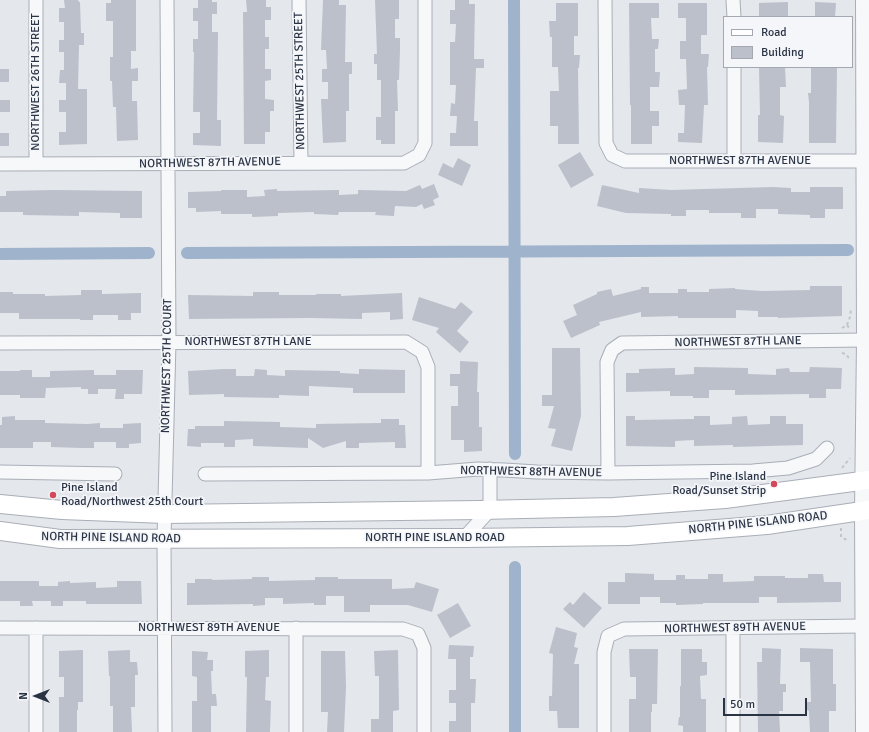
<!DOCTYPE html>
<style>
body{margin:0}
#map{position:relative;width:869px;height:732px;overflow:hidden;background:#e4e7ec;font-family:Signika,sans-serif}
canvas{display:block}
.legend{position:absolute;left:723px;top:16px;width:130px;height:52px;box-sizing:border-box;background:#f4f6f9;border:1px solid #a4a8b1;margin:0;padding:5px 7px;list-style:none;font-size:12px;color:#2b3445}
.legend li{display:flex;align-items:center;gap:8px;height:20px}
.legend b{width:20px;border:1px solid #a4a8b1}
.north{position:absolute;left:16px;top:676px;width:40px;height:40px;-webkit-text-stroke:3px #f4f6f9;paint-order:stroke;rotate:270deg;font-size:11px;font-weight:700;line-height:16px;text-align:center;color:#2b3445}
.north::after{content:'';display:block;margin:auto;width:14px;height:18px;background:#2b3445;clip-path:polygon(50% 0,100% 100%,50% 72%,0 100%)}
.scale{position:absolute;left:723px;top:698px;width:84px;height:18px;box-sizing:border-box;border:2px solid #2b3445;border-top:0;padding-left:5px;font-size:12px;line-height:14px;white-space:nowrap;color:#2b3445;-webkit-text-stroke:3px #f4f6f9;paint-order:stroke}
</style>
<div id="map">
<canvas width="869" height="732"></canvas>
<ul class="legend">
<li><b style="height:5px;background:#fff"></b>Road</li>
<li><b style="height:11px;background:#bbc0ca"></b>Building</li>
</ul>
<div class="north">N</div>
<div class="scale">50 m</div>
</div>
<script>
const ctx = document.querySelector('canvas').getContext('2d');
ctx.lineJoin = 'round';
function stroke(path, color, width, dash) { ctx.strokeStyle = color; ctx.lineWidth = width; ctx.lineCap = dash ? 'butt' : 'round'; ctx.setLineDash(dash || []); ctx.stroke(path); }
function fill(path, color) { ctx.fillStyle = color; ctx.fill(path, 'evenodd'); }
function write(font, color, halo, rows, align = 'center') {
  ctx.font = font + ' Signika,sans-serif'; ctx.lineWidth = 3.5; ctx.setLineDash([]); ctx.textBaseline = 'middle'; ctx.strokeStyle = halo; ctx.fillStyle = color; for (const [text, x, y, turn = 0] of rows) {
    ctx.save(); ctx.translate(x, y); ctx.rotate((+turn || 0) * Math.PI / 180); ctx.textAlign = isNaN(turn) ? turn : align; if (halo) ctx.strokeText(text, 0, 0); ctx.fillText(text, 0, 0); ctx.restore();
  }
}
stroke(new Path2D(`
 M514,0L515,454
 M187,253L848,250
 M0,254L149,253
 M515,567V732`), '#9fb4cc', 12);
fill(new Path2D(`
 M64,0H78L79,2H80L81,33H84V45H79L78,89H87V144L59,145V132H66V112H59V100H66V83H59L60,70H64V52H59V40H64V22H59V8H65Z
 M111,0H136V51H131V69L138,68V81H132V101H137L138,140L117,141L116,107H113L112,81H110V57H113V21H106V3H111Z
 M198,0H212V2H217V14H212V32H218L217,120H221V146L193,145V133H200V112H193L194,52H193V39H198V21H193V8H198Z
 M246,0H266V7H271V20H265V37H269V49H265V69H271V80L265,81V99L274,100V111H270V132H265V144H244L243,12H247Z
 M323,0H339V5H346L345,62H352V74H349V111H346V142L323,143L321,99H328V82H322V69H327L326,50H321Z
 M375,0H399V19H395V38H400V50L399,80H397L398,111H395V144H381V140H376V117H381V80H377V64H374V54H377Z
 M455,0H469V4H475L474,59H484V68H476L474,121H478V146H450V133H456L457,116H450L451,103L455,104L456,85H450V42H455L456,24H450V10H455Z
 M788,2V17H759V3Z
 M815,2L836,3L835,17H815Z
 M556,3H578V36H574V55H580L579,68H578L579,144H558V126H550V91H559L558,67H552V37H550L549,21H556Z
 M629,3H659V18H651L652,39H659L658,49H655V72H660L659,87H650V111H659V126H652V144H631V105H630Z
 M678,3H707V35H701V54H709L708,67H707L708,105H704L702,143L678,142V133H684L685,105H679L678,90L687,89L686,59H680V41H686V18H678Z
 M759,67H785L786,87H780V115L784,116L783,143L758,142V115H760Z
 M811,67H837L836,143H809V102L808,93H811Z
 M0,69H9V82H0Z
 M0,100H10V112H0Z
 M0,133H9V146H0Z
 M580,152L594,175L571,188L558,165Z
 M458,158L471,165L462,186L438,175L443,163L453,168Z
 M434,184L439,197L433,200L435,205L424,209L422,204L416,207L395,206L394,216L375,215L376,212H339L338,215L314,214V212L278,213V216L252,217V214H221V211L196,212V208H188V192L221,191V190H247V197L265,196L264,190L277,189V191L339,190V195L358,194V190L406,191L420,185L422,189Z
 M602,185L639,193V188L671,190L773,187L791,188V192H810V187H843V209H825V218H810V215L778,214V209H756V218H741V213H709V210H686V216H671V214L626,213L597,206Z
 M54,190L142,191V218H120V213L79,212V216L23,215V212H0V196H6V191Z
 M810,286H842V316L778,318V317H758V311L736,310V318H678V316L641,317V312L599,322L600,325L571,338L563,321L577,315L573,305L597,294V292L611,289L613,296L641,289V287H649V293H678V289H687V292H709V289L735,288V289L762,291L810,290Z
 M81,290H102V294L141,293V313H131V320H118V315H93V320H80V319H19V313H0V292H13V294H45V296L81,295Z
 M253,292H279V295H316V294H341V296L402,293L403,319L390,320V312L362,313V319L310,318L189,319L188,295L253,296Z
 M419,297L455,309L461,302L473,312L457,331L469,342L460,353L436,332L439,328L412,320Z
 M552,348H580L581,416L572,451L551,446L556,429L548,428L554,406H542V395H552Z
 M460,361L478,362L477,392H479V427H482V451L464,452V440H451V406H458V386H450V374H460Z
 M694,367L748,368V374L776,375V369L789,368L790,372H809L810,367L842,368L841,389H826V398H809V394L735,395V390H709V398H693V396H670V391L626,392V373H639V369L675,368V375L694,374Z
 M224,369H236V376H254L255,369L267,370V375L285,376V370L340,371V373L359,374V369L405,370V393H353V388L309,386V396L279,395V398L224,397V394L189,395L188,371Z
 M20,370H32V377H50V371L94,370V375H116V370H143L142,394H124V399H115L116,389H98V394H88V389H81V387L46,388L45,398H20V395H0V371H20Z
 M15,416V420H45V423L88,424L100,423V428H123V424L141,423V443L129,444V448H116V442H94V448H81L51,447V442H33V448H0V425H2V417Z
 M626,416H635V420L694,419V416H710V425L732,424V417L747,416L748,425L770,424V416H786V424H803V445L733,447V445L694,446V440L675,441V447L626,446Z
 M381,419H399V425H405L406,448H395V442L359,443V448H346V441L323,448L308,438V448L253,446V439L235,440V447H224V443H201V447L187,446L188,429H195V426H224V421L280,422V427L316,428V424L381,423Z
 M625,573L654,574V580H676V575H685V579H708V574H723V582L754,581V576H785V578H808V574H823L824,582H841V602L777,603V597H759V603H703V604L676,605V603H660V597H640V604H608V582H625Z
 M252,577H269V581L315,580V577H338V579H392V589L414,588L416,582L439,589L432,612L408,605H370V612H344V596H326V605H314V603L283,604V598H265V605L253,606V604L187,605V583H195V579H212V580L252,579Z
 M0,581H39V586H58V582L70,581V583L96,582V588L117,587V581H141L142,604H86V601H63V606H51V601H32L33,606H20V601H0Z
 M584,592L602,608L584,628L563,609L570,602L573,605Z
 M458,603L471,626L450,638L437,615Z
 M556,627L577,633L574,647L578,648L574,664H579V728H558L557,711H549V696H552L553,654L549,653Z
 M449,645L474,646L473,657H470V679H476L475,703H471V732H449V721H456V703H449V690H456V659H448Z
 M762,648L781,649L780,684H786V692H783V711H779L780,732H758L757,662H762Z
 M800,648L833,649V684H836V711H829V732H810L809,711L807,710V702H811L810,662H800Z
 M629,649H658L657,704H652V712H651V732H629V699H636V677H630Z
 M681,649H702V662H707V675L700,676L701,699H706V732H683V726L678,725L679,717H680V686H681Z
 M83,650V702H78V710H77V732H59V697H64V677H59V651Z
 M130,650V662H137L138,675H135V707H131L132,732H113V706H110V676H109L108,651Z
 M269,650V677H266L265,700L271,701L270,732H246L247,677H245V651Z
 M398,650L399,710L393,711V732H371V719H379V676H375L374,651Z
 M192,651L208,652L207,660H213V671H211L212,694H216L217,706H211V732H192V701H197V677L192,676Z
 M321,651H345L346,687L344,732H327L328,712H321Z`), '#bbc0ca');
const minor = new Path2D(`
 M36,0V164
 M299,0L301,162
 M605,0L606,143L612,155L625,161H869
 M733,0L734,17
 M734,67V161
 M0,164L404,163L419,155L425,143V0
 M0,343L406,342L422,352L428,367V473
 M0,472L115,474
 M608,473L607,362L612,350L622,343L865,340
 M205,474L428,473L478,469L504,470L537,472L608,473L753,471L788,468L816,459L827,448
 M464,538L490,510V469
 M0,628L403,629L418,634L424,648V732
 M36,628V732
 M296,628V732
 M733,628V732
 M165,732L164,539L169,342L167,0
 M604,732V652L608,636L624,629L863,626`);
const tertiary = new Path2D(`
 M864,0L865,340L863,511L864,732`);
const secondary = new Path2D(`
 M0,504L62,510L165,514L480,510L614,507L725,499L869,480
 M0,531L60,539L464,538L628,536L767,525L869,510`);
stroke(minor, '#a9aeb7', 15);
stroke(tertiary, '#a9aeb7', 18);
stroke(secondary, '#a9aeb7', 20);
stroke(new Path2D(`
 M847,325L850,317L851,309
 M842,328L847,325L850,329
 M842,353L846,354L850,360
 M842,468L850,458
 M841,528V537L849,541`), '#c2c5cb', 2, [3, 3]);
stroke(minor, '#f7f8fa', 13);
stroke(tertiary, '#f7f8fa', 16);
stroke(secondary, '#fff', 18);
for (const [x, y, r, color] of [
 [774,484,4,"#d1495b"],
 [53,495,4,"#d1495b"]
]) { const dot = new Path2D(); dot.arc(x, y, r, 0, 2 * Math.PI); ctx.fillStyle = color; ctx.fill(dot); stroke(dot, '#f4f6f9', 1.5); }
write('12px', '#2b3445', '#f4f6f9', [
 ["NORTHWEST 25TH STREET",300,81,-91],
 ["NORTHWEST 26TH STREET",36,82,-90],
 ["NORTHWEST 87TH AVENUE",740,161],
 ["NORTHWEST 87TH AVENUE",210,163,-1],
 ["NORTHWEST 87TH LANE",248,342],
 ["NORTHWEST 87TH LANE",738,342,-1],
 ["NORTHWEST 25TH COURT",167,366,-89],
 ["NORTHWEST 88TH AVENUE",531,472,1],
 ["NORTH PINE ISLAND ROAD",758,523,-6],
 ["NORTH PINE ISLAND ROAD",111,538,1],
 ["NORTH PINE ISLAND ROAD",435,538],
 ["NORTHWEST 89TH AVENUE",209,628],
 ["NORTHWEST 89TH AVENUE",735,628,-1]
]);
write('12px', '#2b3445', '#f4f6f9', [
 ["Pine Island",766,477],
 ["Road/Sunset Strip",766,491],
 ["Pine Island",61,488,"left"],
 ["Road/Northwest 25th Court",61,502,"left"]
], 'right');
</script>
